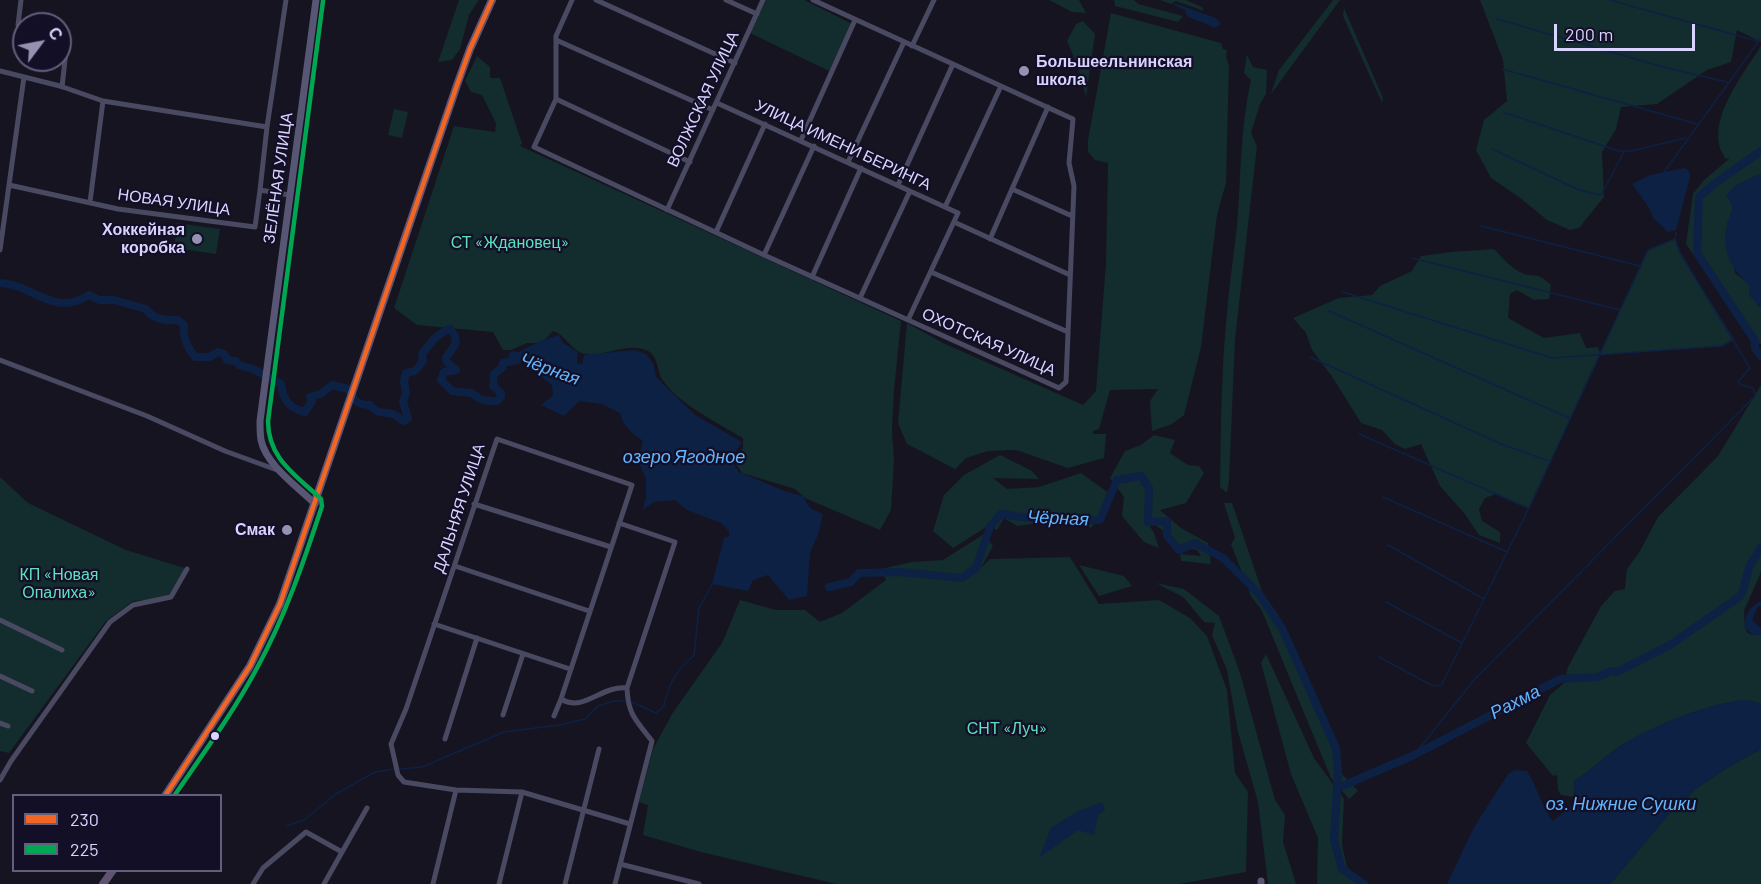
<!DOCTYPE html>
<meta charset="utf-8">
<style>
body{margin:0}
#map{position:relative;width:1761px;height:884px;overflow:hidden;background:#161421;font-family:Barlow,sans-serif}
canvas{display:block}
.legend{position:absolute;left:12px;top:794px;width:210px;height:78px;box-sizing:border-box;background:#130f26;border:2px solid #625e7d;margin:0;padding:8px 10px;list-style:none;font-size:18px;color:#d9d4ff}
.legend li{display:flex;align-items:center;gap:12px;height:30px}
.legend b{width:30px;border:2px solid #625e7d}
.north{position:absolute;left:12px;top:12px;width:60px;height:60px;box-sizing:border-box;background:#130f26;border:2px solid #625e7d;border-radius:50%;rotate:58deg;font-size:16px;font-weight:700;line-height:24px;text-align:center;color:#d9d4ff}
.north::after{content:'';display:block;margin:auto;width:21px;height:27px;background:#9591b1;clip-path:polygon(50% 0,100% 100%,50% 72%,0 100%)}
.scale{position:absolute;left:1554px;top:24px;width:141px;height:27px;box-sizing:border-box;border:3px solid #d9d4ff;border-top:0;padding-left:8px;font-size:18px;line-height:21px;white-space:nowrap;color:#d9d4ff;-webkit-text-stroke:4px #130f26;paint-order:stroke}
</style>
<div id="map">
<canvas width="1761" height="884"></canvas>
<ul class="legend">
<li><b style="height:8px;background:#f26522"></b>230</li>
<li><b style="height:8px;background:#00a651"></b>225</li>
</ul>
<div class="north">С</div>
<div class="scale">200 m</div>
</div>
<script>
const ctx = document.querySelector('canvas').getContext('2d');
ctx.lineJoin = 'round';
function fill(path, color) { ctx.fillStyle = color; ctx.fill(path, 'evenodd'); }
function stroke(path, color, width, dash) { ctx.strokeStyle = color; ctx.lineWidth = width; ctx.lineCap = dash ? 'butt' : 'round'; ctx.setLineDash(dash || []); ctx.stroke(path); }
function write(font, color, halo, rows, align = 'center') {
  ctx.font = font + ' Barlow,sans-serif'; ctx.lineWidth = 4.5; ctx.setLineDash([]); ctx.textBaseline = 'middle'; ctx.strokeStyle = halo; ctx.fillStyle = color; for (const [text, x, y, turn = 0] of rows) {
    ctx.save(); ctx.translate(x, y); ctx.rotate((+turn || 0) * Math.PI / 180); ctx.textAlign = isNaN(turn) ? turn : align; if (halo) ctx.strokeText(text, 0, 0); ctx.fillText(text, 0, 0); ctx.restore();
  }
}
fill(new Path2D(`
 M459,0H479L469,15L460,49L452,60L438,62Z
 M766,0H804L852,24L829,71L750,33Z
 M1049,0H1079L1086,13L1072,12Z
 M1114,0H1134L1138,4L1183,16L1178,22L1115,6Z
 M1160,0H1186L1202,7L1204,11L1176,1L1171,4Z
 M1333,0H1340L1271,94L1279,70Z
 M1480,0H1761V42L1737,30L1731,62L1707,70L1657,104L1621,107L1616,129L1602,152L1604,197L1579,228L1570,230L1547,220L1519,197L1491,178L1476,150L1484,120L1507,101L1503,60Z
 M1344,8L1383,98L1382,103L1343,16Z
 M1111,13L1221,43L1223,49L1227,50L1226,57L1229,65L1226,183L1217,215L1201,347L1184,415L1172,424L1152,431L1150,401L1158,389L1110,390L1099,429L1093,431V434H1106L1104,458L1068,468L1016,450L988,451L966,458L955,469L907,444L898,423L907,323L943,343L1083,405L1096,391L1106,263L1108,163L1095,160L1088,152V140Z
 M1083,21L1095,34L1086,97L1078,67L1067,41L1076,24Z
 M1761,46V174L1736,185C1733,199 1734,212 1727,224L1735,273L1750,285L1758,306L1761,308V344L1755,341C1733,308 1709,277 1686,244L1693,194L1704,180L1730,158L1726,159C1701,126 1743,75 1761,46Z
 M1247,55L1253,67L1267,70L1266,94L1260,104L1251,133L1257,146L1235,339L1229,481L1227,493L1220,487C1221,429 1221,371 1227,313C1229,284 1234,255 1237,226C1241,177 1240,128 1251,80L1244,73Z
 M477,56L490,67V78H500L522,143L520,146L901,321L894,390L892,431L894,461L891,510L880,530L805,498L795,489L742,473L736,464L743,447V438C718,423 678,404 662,379C657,370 658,356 648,351C628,341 606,357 585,354C571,351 566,335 553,331L542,343H527L511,350H503L493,332L417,325L394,308L454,126L495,132L496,123L482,95L471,92L465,81Z
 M394,109L408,112L402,138L388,135Z
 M177,223L220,229L216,254L174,248Z
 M1675,239L1680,253L1734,339L1721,346L1600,355L1529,508L1496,494L1485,498L1479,509L1482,521L1500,532V543L1479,535L1464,513L1440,486L1421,444L1405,449L1395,444L1382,430L1361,423L1333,378L1312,350L1306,333L1293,318L1339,298L1372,295L1380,286L1412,271L1421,256L1452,252L1494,249C1502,257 1510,267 1520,272C1534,279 1536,270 1551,285L1549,299L1534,300L1517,290L1510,294L1508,318L1544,338L1580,333L1586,348L1598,347L1600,353L1648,250Z
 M1761,385V572L1744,611L1745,628L1748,633L1753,635H1761V704C1731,691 1650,728 1622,745C1605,755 1592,771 1574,781V797L1561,795L1558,790L1557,775L1553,776L1526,743L1550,695L1564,683L1568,667L1601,606L1615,591L1625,589L1627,569L1640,551L1658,517L1718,456Z
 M1154,435L1175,440L1170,453L1188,465L1199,466L1204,473L1186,503L1160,510L1181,528L1208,543L1211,564L1181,561L1180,554L1201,556L1197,550L1170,545L1162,530L1144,517L1154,533L1159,548L1144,542L1122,516L1124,497L1110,478L1125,451L1141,445Z
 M1000,455L1032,471L1039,479L993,478L1007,489L1039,487L1081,473L1113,496L1091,528L1076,518L1017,526L1004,518L997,530L988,526L953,548L933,531L944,495L964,475Z
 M0,477L28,503L126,550L188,569L172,598L133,601L106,621L9,753L0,751Z
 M1224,503H1232L1263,594L1278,614L1296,655L1341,773L1358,791L1349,799L1331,778L1262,611L1251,596L1231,544L1235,538Z
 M984,534L993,546L981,568L990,559L1070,557L1099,604L1159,600L1190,618L1207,636L1227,690L1235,773L1248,792L1246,872L1179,884H836L701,852L643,835L648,805L639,802L653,749L672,714L722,643L740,600L776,610H805L820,622L842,613L886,580L881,569L912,562L943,560Z
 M1079,565L1124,576L1132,586L1099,596Z
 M1156,583L1184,589L1219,616L1240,673L1275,800L1285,815L1283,842L1296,884H1268L1258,802L1238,732L1227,670L1212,635L1215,623L1204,622L1183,597Z
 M1266,654L1314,758L1344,799L1342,845L1347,867L1364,884H1317L1318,838L1291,774L1261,663Z
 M1761,749V884H1610L1670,813L1697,788L1730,766Z`), '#132c2d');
fill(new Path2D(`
 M1174,3L1216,18L1221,24L1214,28C1207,23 1196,21 1187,16L1185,10L1174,5Z
 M1685,168L1689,171L1690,177L1676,230L1668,232L1653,218C1652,209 1638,193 1632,184L1650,175Z
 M1761,174V308L1749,295V285C1732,269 1720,250 1727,225C1731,210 1737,211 1726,195L1736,185Z
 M559,335L563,343L578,352L577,364H582L584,355L634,350L646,354L653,363L656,377L695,415L742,442L730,459L739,472L787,492L803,496L810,508L823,514L818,535L810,553L807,596L789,600L768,575L753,580L748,591L712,584L724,538L729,536V531L721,523L687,510L675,500L654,502L642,510L646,499V479L638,460L643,441C632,433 623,427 620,413L602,404L579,401L564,416L541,405L553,395L552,385L513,355L540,341Z
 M1761,601V607L1758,606L1752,620L1761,628V635H1753L1745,628C1744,615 1749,607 1761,601Z
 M1742,700L1754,701L1761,704V749L1730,766L1697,788L1670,813L1610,884H1447L1474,827L1508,774L1515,770L1527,771C1536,784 1544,812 1553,821L1575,803L1574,781C1592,771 1605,755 1622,745C1654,725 1705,705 1742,700Z
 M1102,802L1105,810L1098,815L1094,835L1078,830L1039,858L1051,828L1078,811Z`), '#0d2144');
stroke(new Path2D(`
 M1610,0L1757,41
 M1497,19L1663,67L1727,82
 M1502,69L1697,124
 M1503,112L1619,151H1631L1686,138
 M1492,149L1579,190L1601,195L1624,152
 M1662,175L1761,38
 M1481,226L1640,266
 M1412,258L1620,310
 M1343,292L1552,358L1722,346L1734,339
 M1329,311L1569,418
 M1310,357L1501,444L1549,461
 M1359,434L1528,508
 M1383,497L1507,552
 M1388,545L1484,599
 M1386,602L1462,643
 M1379,657L1431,685L1441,686L1529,508L1648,250L1675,239
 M632,702L656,713L664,706C668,685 677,668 694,656L699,608L713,583
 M1414,755L1474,680L1755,396L1753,388L1741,385L1738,382L1750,368L1680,253L1675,239L1676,232
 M400,769L422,767L504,732L559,725L585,719L598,706L614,701H627
 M287,826L304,820L336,794L375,772L395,769`), '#0d2144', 1.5);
stroke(new Path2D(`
 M1761,151L1714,184L1699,197L1697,253L1755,341V348L1761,356
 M0,283C33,284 53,318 89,295L99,300H114L146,309C153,320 166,321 178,320L184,325C182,336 188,349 195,357H209L218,352L224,354L227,360L236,361L239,365L253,369L281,384C283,400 289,408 305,412L312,401L310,397L321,394L332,385L348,389C355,400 356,405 370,405C380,417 385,410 395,415C398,417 401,420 404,421L408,418L403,402L406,393L404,381L406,373L415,371L423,361L422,354C430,344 437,333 450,329L455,336L456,343L446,358L447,362L456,370L444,372L441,380L452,391L472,393C479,400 487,402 497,401L501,397V393L493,386L494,374L502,368L503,363L517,360L513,355L524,358
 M829,587L851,582L859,573L900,572L962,578L976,568L990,527L1001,514L1057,522L1100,520L1117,480L1141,476L1149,488L1148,522L1167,521V536L1179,550L1195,543L1223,558L1259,594L1282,628L1336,748L1338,771L1334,840L1342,869L1364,884
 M1338,788L1414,755L1560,679L1598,677L1611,671L1617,672L1670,645L1739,597L1743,591L1749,567L1761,547`), '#0d2144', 8);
stroke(new Path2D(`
 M286,0L267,127L260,190L289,195
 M572,0L556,36V99L534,147L764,255L1059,388L1066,382L1074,186L1069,163L1073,119L813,0
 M596,0L735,63
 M726,0L757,14
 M18,25L21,0
 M556,40L713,110
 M912,46L934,0
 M0,71L60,86L103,101L267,127
 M62,87L66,51
 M556,99L690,162
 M717,103L958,213L908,320
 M801,140L855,20
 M848,162L904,42
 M9,185L118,209L255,227L260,190
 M898,185L953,64
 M1012,189L1072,216
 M90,202L103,101
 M945,207L1001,86
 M667,210L763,0
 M954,222L1070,275
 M716,232L765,124
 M990,239L1048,107
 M0,250L24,77
 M764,255L814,146
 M931,272L1068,332
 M812,277L861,168
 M860,298L910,191
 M0,360L147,416L225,451L277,470
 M474,504L611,547
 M619,523L675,542L627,688
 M455,566L589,611
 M0,620L62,650
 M434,624L570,669
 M0,676L32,691
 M503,715L523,654
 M554,716L561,699
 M0,723L8,726
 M445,739L477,638
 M0,780L11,761L110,622L133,605L171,597L187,569
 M620,864L699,884
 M253,884L263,868L306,832L342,852
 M324,884L367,808
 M433,884L456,790
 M499,884L522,792
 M565,884L599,749
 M615,884L652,741C636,720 628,715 627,688C601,685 584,713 561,699L632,485L497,439L406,709L391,744L398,775L404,782L456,790L522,792L630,824`), '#4a4962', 5);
stroke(new Path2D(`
 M315,504C298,487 266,465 261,440C260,434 260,427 260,421L316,0
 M1261,881V884`), '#575674', 7);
stroke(new Path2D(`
 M165,796L250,666L280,604L457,85L470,49L492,0
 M103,884L113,870`), '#5e5373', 8);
stroke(new Path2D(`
 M165,796L250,666L280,604L457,85L470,49L492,0`), '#f26522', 4.5);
stroke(new Path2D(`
 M174,796C203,754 233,713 257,668C285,617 304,561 322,506L321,499C296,475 268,459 268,421L323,1`), '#00a651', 4.5);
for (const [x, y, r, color] of [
 [1024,71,6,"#9591b1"],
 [197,239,6,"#9591b1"],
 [287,530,6,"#9591b1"],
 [215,736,5,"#d9d4ff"]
]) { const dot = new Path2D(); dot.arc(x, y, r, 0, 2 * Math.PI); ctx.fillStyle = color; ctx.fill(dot); stroke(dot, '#130f26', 2); }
write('bold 16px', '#d9d4ff', '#130f26', [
 ["Большеельнинская",1036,62,"left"],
 ["школа",1036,80,"left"],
 ["Хоккейная",185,230],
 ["коробка",185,248],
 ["Смак",275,530]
], 'right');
write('16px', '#d9d4ff', '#130f26', [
 ["ВОЛЖСКАЯ УЛИЦА",703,99,-65],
 ["УЛИЦА ИМЕНИ БЕРИНГА",843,145,25],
 ["ЗЕЛЁНАЯ УЛИЦА",278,178,-82],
 ["НОВАЯ УЛИЦА",174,202,8],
 ["ОХОТСКАЯ УЛИЦА",989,342,24],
 ["ДАЛЬНЯЯ УЛИЦА",459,508,-72]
]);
write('16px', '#5fe0c0', '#130f26', [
 ["СТ «Ждановец»",510,243],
 ["КП «Новая",59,575],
 ["Опалиха»",59,593],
 ["СНТ «Луч»",1007,729]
]);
write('italic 18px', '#62b6ff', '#130f26', [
 ["Чёрная",550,369,20],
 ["озеро Ягодное",684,457],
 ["Чёрная",1058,518,3],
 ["Рахма",1515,702,-27],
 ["оз. Нижние Сушки",1621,804]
]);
</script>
